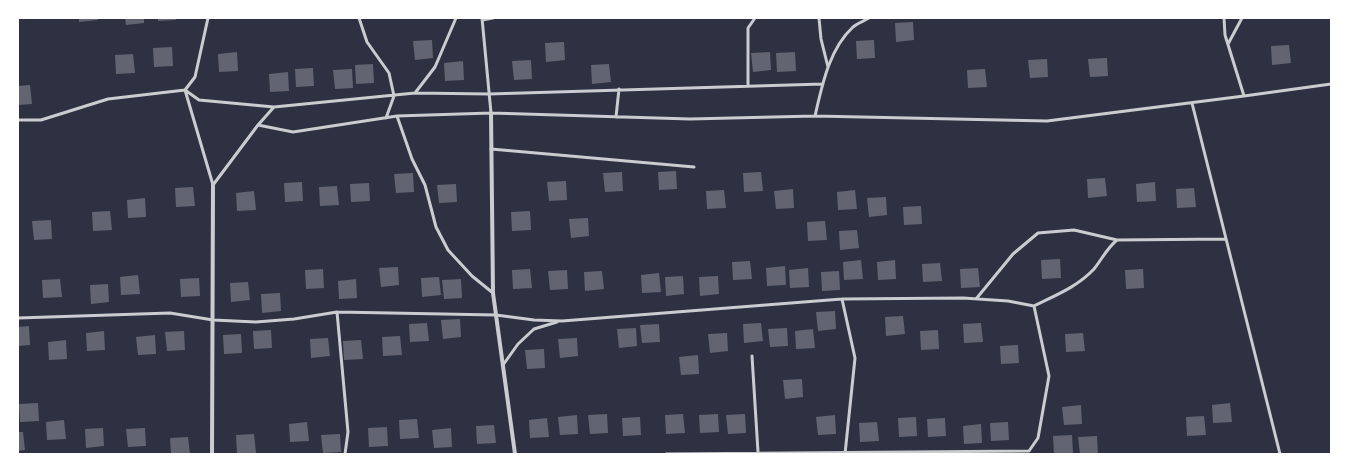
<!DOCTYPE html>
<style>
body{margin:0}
#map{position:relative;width:1349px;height:472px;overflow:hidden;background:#2d3142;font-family:"Playfair Display",serif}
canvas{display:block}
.frame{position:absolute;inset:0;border:19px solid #fff;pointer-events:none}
</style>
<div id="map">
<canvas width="1349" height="472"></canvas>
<div class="frame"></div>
</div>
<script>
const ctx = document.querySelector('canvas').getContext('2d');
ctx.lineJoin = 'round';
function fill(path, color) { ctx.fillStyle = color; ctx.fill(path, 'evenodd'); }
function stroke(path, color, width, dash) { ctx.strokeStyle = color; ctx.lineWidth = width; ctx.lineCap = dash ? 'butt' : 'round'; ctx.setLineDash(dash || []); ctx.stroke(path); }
fill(new Path2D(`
 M79,18H98V20L79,22Z
 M125,18H144V23L126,25Z
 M158,18H176V20L158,21Z
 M913,22L914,40L896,42L895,23Z
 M432,40L433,58L415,60L413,41Z
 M874,40L875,58L857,59L856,41Z
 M564,42L565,60L546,62L545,43Z
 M1289,45L1291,63L1272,65L1271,46Z
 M172,47L173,66L154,67L153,48Z
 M237,52L238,71L219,72L218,54Z
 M770,52L771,70L753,72L751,53Z
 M795,52L796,71L777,72L776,53Z
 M133,54L135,73L116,74L115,55Z
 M1107,58L1108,76L1090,77L1088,59Z
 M1047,59L1048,77L1030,78L1028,60Z
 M531,60L532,79L514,80L512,61Z
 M463,61L464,80L445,81L444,63Z
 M373,64L374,83L356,84L355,65Z
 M609,64L611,82L592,84L591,65Z
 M313,68L314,86L296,87L295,69Z
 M352,69L353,88L335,89L333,70Z
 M985,69L987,87L968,88L967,70Z
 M288,72L289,91L270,92L269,74Z
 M30,85L32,104L18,105V86Z
 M676,171L677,189L659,190L658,172Z
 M622,172L623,191L605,192L603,173Z
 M761,172L763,191L744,192L743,173Z
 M413,173L414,192L396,193L394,174Z
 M1105,178L1107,196L1088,198L1087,179Z
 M566,181L567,200L549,201L547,182Z
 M302,182L303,201L285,202L284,183Z
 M1155,182L1156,201L1137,202L1136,184Z
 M369,183L370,201L351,202L350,184Z
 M456,184L457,202L439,203L437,185Z
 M337,186L339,205L320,206L319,187Z
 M193,187L195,206L176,207L175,188Z
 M1194,188L1196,207L1177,208L1176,189Z
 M793,189L794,208L776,209L774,191Z
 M724,190L726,208L707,209L706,191Z
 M855,190L857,209L838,210L837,192Z
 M254,191L256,210L237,211L236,193Z
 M886,197L887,215L869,217L867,198Z
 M145,198L146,217L128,218L127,200Z
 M921,206L922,224L904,225L903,207Z
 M110,211L112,230L93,231L92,212Z
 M530,211L531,230L512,231L511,212Z
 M588,218L589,236L571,238L569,219Z
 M51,220L52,239L34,240L32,221Z
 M825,221L827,240L808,241L807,222Z
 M857,230L859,248L840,250L839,231Z
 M1060,259L1061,278L1042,279L1041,260Z
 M861,260L863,279L844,280L843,262Z
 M895,260L896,279L878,280L877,262Z
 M750,261L752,279L733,280L732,262Z
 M940,263L942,281L923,282L922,264Z
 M785,266L786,285L767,286L766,268Z
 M398,267L399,285L381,287L379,268Z
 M808,268L809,287L790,288L789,270Z
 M978,268L980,287L961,288L960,269Z
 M323,269L324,288L306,289L305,270Z
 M530,269L532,288L513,289L512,270Z
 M1143,269L1144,288L1126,289L1125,270Z
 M567,270L568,289L550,290L548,271Z
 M602,271L604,289L585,291L584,272Z
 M839,271L840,290L822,291L821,272Z
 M659,273L661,292L642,293L641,275Z
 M138,275L140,294L121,295L120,277Z
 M683,276L684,294L666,296L665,277Z
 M718,276L719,294L700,296L699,277Z
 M439,277L441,295L422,297L421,278Z
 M199,278L200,296L181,297L180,279Z
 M60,279L62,297L43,298L42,280Z
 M356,279L357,298L339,299L338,281Z
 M461,279L462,298L444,299L442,280Z
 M248,282L250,300L231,302L230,283Z
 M108,284L109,302L91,304L90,285Z
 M280,293L281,311L262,313L261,294Z
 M835,311L836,329L818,331L816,312Z
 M903,316L905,334L886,336L885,317Z
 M460,319L461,337L443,339L441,320Z
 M427,323L429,341L410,342L409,324Z
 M761,323L763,341L744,343L743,324Z
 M981,323L983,342L964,343L963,324Z
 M659,324L660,342L642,343L640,325Z
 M29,326L30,345L18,346V327Z
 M636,328L637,346L619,348L617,329Z
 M787,328L788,346L770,347L768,329Z
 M813,329L815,348L796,349L795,331Z
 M271,330L272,348L254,349L253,331Z
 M938,330L939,349L921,350L920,331Z
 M104,331L105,350L87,351L86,333Z
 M184,331L185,350L167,351L165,332Z
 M727,333L728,351L710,353L708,334Z
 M1083,333L1085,351L1066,352L1065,334Z
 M241,334L242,353L224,354L223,335Z
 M155,335L156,354L138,355L136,337Z
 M400,336L402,355L383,356L382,337Z
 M328,338L330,356L311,358L310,339Z
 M577,338L578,356L560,358L558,339Z
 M66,340L67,359L49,360L48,342Z
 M361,340L363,359L344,360L343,341Z
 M1018,345L1019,363L1001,364L1000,346Z
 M544,349L545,368L527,369L525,350Z
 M698,355L699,374L681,375L679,357Z
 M802,379L803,397L785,399L783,380Z
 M38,403L39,421L20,422L19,404Z
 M1230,403L1232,422L1213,423L1212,405Z
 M1081,405L1082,424L1064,425L1062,407Z
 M607,414L608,433L590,434L588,415Z
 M683,414L685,433L666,434L665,415Z
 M718,414L719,432L700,433L699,415Z
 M745,414L746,433L728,434L726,415Z
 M577,415L578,434L560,435L558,417Z
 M835,415L836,434L818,435L816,417Z
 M1204,416L1206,435L1187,436L1186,417Z
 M640,417L641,435L623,436L622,418Z
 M916,417L917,436L899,437L898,418Z
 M547,418L549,437L530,438L529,420Z
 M945,418L946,436L928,437L927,419Z
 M417,419L419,438L400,439L399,420Z
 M64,420L66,439L47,440L46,422Z
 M307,422L309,441L290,442L289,424Z
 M877,422L879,441L860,442L859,423Z
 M1008,422L1009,440L991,441L990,423Z
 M981,424L982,443L964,444L963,426Z
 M494,425L496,443L477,444L476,426Z
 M387,427L388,446L369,447L368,428Z
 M103,428L104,446L86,448L85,429Z
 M145,428L146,446L128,447L126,429Z
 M451,428L452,447L434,448L432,430Z
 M18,432H23L25,450L18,451Z
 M254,434L256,453L237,454L236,435Z
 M340,434L341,452L323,453L321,435Z
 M1072,435L1073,454H1054L1053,436Z
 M1097,436L1098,454H1080L1078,437Z
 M188,437L190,454H171L170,438Z`), '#626471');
stroke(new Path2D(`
 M208,18L195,77L185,90L213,185
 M359,18L367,42L389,73L394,96L386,118
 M482,18L491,113
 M819,18L821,39L828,67
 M1224,18L1225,35L1244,96
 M482,20L493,18
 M1228,44L1242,18
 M748,86V28L755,18
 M415,93L435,67L456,18
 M1192,103L1280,454
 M397,116L412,159L425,185L436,227L448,250L472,276L493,293
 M815,116C822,86 829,49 853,27C858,23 864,21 869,18
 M616,117L619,89
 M18,120H41L108,99L185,90L199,100L274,107L415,93L489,94L823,84
 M258,125L274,107
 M491,149L694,167
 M213,185L258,125L293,132L397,116L491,113L690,119L815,116L1047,121L1244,96L1331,84
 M842,299L855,358L845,454
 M976,299L1013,254L1038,233L1074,230L1117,240
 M1034,306C1056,295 1077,287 1094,269C1102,259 1107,248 1117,240L1226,239
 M337,312L348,432L345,454
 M18,318L170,313L213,320L256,322L294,319L337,312L496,315L534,320L562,321L842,299L963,298L1008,301L1034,306L1049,376L1038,438L1029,451L666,454
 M752,356L758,452
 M503,365L518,344L534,329L557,322`), '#caccd0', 3);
stroke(new Path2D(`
 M491,113L493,293L515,454
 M212,454L213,185`), '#caccd0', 4);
</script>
